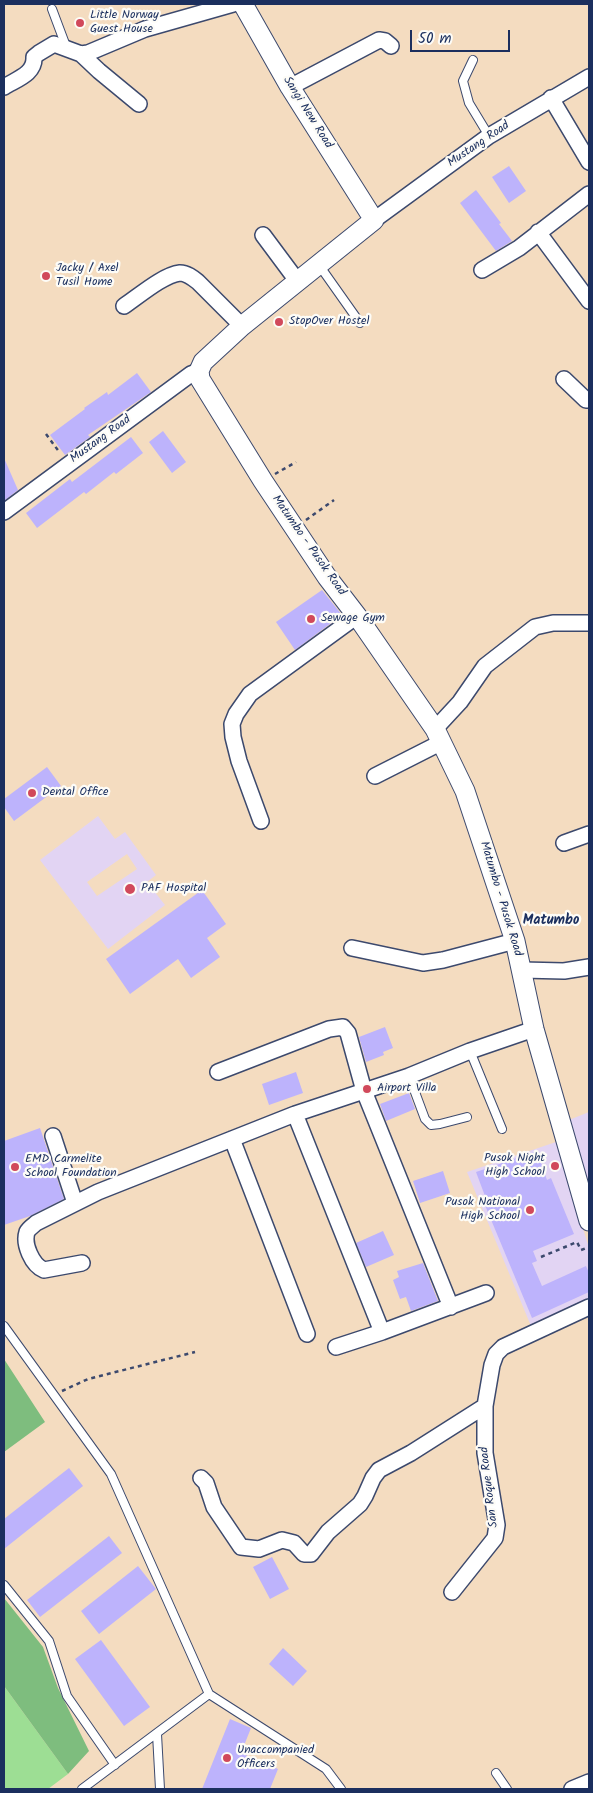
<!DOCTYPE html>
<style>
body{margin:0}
#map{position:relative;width:593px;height:1793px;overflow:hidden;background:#f4dcc0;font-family:Kalam,sans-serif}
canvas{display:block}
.frame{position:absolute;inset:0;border:5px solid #1b2f5e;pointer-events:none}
.scale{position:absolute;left:410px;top:30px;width:100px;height:22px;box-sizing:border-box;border:2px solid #1b2f5e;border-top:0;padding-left:6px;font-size:15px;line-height:18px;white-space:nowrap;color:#1b2f5e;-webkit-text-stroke:4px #fdfcf7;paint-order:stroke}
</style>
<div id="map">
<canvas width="593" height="1793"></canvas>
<div class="frame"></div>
<div class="scale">50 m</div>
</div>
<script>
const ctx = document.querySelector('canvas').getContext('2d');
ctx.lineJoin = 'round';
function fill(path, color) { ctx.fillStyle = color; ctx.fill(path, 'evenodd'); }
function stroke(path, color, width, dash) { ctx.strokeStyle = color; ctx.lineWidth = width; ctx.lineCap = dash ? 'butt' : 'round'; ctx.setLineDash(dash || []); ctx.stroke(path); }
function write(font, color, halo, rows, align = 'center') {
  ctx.font = font + ' Kalam,sans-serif'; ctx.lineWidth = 4.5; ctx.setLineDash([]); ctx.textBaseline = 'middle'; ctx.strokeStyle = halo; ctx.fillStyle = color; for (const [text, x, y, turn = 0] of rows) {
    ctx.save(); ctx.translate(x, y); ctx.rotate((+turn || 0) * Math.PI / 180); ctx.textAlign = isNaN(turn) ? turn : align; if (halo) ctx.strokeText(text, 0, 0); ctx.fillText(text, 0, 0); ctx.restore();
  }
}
fill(new Path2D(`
 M98,816L115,839L125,832L156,875L147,882L165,905L108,949L40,860ZM127,854L137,869L97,896L87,882Z
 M589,1112V1185L569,1120Z
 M556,1142L589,1248V1299L531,1326L467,1172Z`), '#e2d4f3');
fill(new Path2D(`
 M4,1686L68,1774L48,1789H4Z`), '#9dde94');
fill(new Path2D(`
 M4,1359L45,1422L4,1452Z
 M4,1598L43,1647L58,1688L89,1751L68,1774L4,1686Z`), '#7ebd7e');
fill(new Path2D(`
 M509,166L526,191L509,203L492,177Z
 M476,190L501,223L499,224L512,241L496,251L460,203Z
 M137,373L151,392L88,435L90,437L65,455L50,435L85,409L84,408L107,392L108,395Z
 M163,431L186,462L172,473L149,442Z
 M131,437L143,453L116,474L114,472L86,494L84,492L37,528L26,513L70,479L72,482Z
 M4,458L18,490L4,501Z
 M322,590L342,615L295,650L276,622Z
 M47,767L61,786L14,821L4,807V799Z
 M202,890L226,924L207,938L220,957L191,978L178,959L130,994L106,959Z
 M385,1027L393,1048L383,1052L384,1055L366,1062L359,1037Z
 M296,1072L303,1093L269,1105L262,1084Z
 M409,1093L415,1109L386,1121L380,1104Z
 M40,1128L64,1199L30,1216L4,1225V1141Z
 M537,1151L547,1180L551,1178L574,1234L533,1251L537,1261L532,1263L542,1286L586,1266L589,1273V1292L532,1318L482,1198L485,1196L476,1172Z
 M443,1171L450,1193L420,1203L413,1181Z
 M383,1231L394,1255L366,1267L356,1243Z
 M423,1263L438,1301L411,1311L406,1297L400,1299L393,1280L399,1277L397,1271Z
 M69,1468L83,1486L4,1549V1519Z
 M109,1536L122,1553L40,1617L27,1600Z
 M272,1557L289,1589L270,1599L253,1567Z
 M138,1566L156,1589L99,1634L81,1611Z
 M101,1640L150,1707L124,1726L75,1659Z
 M283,1648L307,1671L293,1686L269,1664Z
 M230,1719L251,1728L241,1753L278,1769L270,1789H202Z`), '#bdb3fc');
const service = new Path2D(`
 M52,9L67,49
 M473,60L463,81L469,103L489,136
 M319,265L360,323
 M470,1051L502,1129
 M409,1076L425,1119L431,1125L440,1124L467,1117
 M4,1326L111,1474L209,1694L326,1769L341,1789
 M4,1585L49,1641L67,1696L115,1765
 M157,1734L160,1789
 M496,1773L507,1789
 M82,1789L209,1694`);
const minor = new Path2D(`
 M81,54L99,71L139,104
 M4,87C17,79 35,74 34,57L39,53L54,44L81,54L88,53L145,29L233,4
 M290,87L379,40L385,41L391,46
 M551,98L589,162
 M374,220L489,136L589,77
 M538,232L589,301
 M263,235L298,282
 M482,270L519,248L589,194
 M124,306C139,296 163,275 180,273C187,273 193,278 198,282L242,326
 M564,379L586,400H589
 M4,512L191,374L199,371
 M435,729L460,702L485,666L535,627L553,623H589
 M375,776L442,742
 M261,821L239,761L233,737L232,724L236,714L250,694L357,616
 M564,843L589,834
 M352,948L423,963L443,960L515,941
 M522,970L564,971L589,967
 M218,1072L329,1029L343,1027L348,1033L364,1091L451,1307
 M295,1114L382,1332
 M53,1136L75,1203
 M232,1139L307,1334
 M82,1263L44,1270C32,1265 23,1244 27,1232C29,1228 33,1226 36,1223L98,1192L295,1114L409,1076L470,1051L534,1029
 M336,1347L382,1332L486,1293
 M201,1478L206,1483L214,1507L241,1547L259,1549L282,1540L294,1543L304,1554H311L328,1532L360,1504L365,1496L373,1478L379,1470L411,1453L485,1406
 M452,1592L495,1538L497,1525L485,1453V1406L492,1365L496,1354L503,1347L589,1307
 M572,1789L589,1782`);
const tertiary = new Path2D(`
 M243,4L290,87L374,220L242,326L203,362L199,371L200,379L263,481L327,577L357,616L435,729L465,791L515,941L534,1029L589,1221`);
stroke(service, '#3c496d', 10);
stroke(minor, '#3c496d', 18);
stroke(tertiary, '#3c496d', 21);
stroke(new Path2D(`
 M46,434L60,453
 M275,474L296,462
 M306,520L334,500
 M541,1257L577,1242L581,1250L589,1247
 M62,1391L88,1379L195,1352`), '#3c496d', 2.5, [4, 4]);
stroke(service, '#fff', 8);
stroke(minor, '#fff', 15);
stroke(tertiary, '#fff', 19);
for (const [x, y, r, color] of [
 [80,23,5,"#d1495b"],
 [46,276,5,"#d1495b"],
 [279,322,5,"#d1495b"],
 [311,619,5,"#d1495b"],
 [32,793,5,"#d1495b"],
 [130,889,6,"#d1495b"],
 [367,1089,5,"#d1495b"],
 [555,1166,5,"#d1495b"],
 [15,1167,5,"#d1495b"],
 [530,1210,5,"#d1495b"],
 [227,1758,5,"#d1495b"]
]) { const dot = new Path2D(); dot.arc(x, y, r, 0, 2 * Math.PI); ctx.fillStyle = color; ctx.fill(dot); stroke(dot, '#fdfcf7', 2); }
write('12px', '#1b2f5e', '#fdfcf7', [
 ["Little Norway",90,16],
 ["Guest House",90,30],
 ["Jacky / Axel",56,269],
 ["Tusil Home",56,283],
 ["StopOver Hostel",289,322],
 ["Sewage Gym",321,619],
 ["Dental Office",42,793],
 ["PAF Hospital",141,889],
 ["Airport Villa",377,1089],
 ["Pusok Night",545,1159,"right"],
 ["High School",545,1173,"right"],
 ["EMD Carmelite",25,1160],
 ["School Foundation",25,1174],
 ["Pusok National",520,1203,"right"],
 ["High School",520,1217,"right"],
 ["Unaccompanied",237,1751],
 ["Officers",237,1765]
], 'left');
write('12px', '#1b2f5e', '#fdfcf7', [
 ["Sangi New Road",307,113,58],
 ["Mustang Road",479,145,-34],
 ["Mustang Road",101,440,-36],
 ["Matumbo - Pusok Road",308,546,55],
 ["Matumbo - Pusok Road",500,899,73],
 ["San Roque Road",490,1487,-97]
]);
write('bold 14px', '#1b2f5e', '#fdfcf7', [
 ["Matumbo",551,922]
]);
</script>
